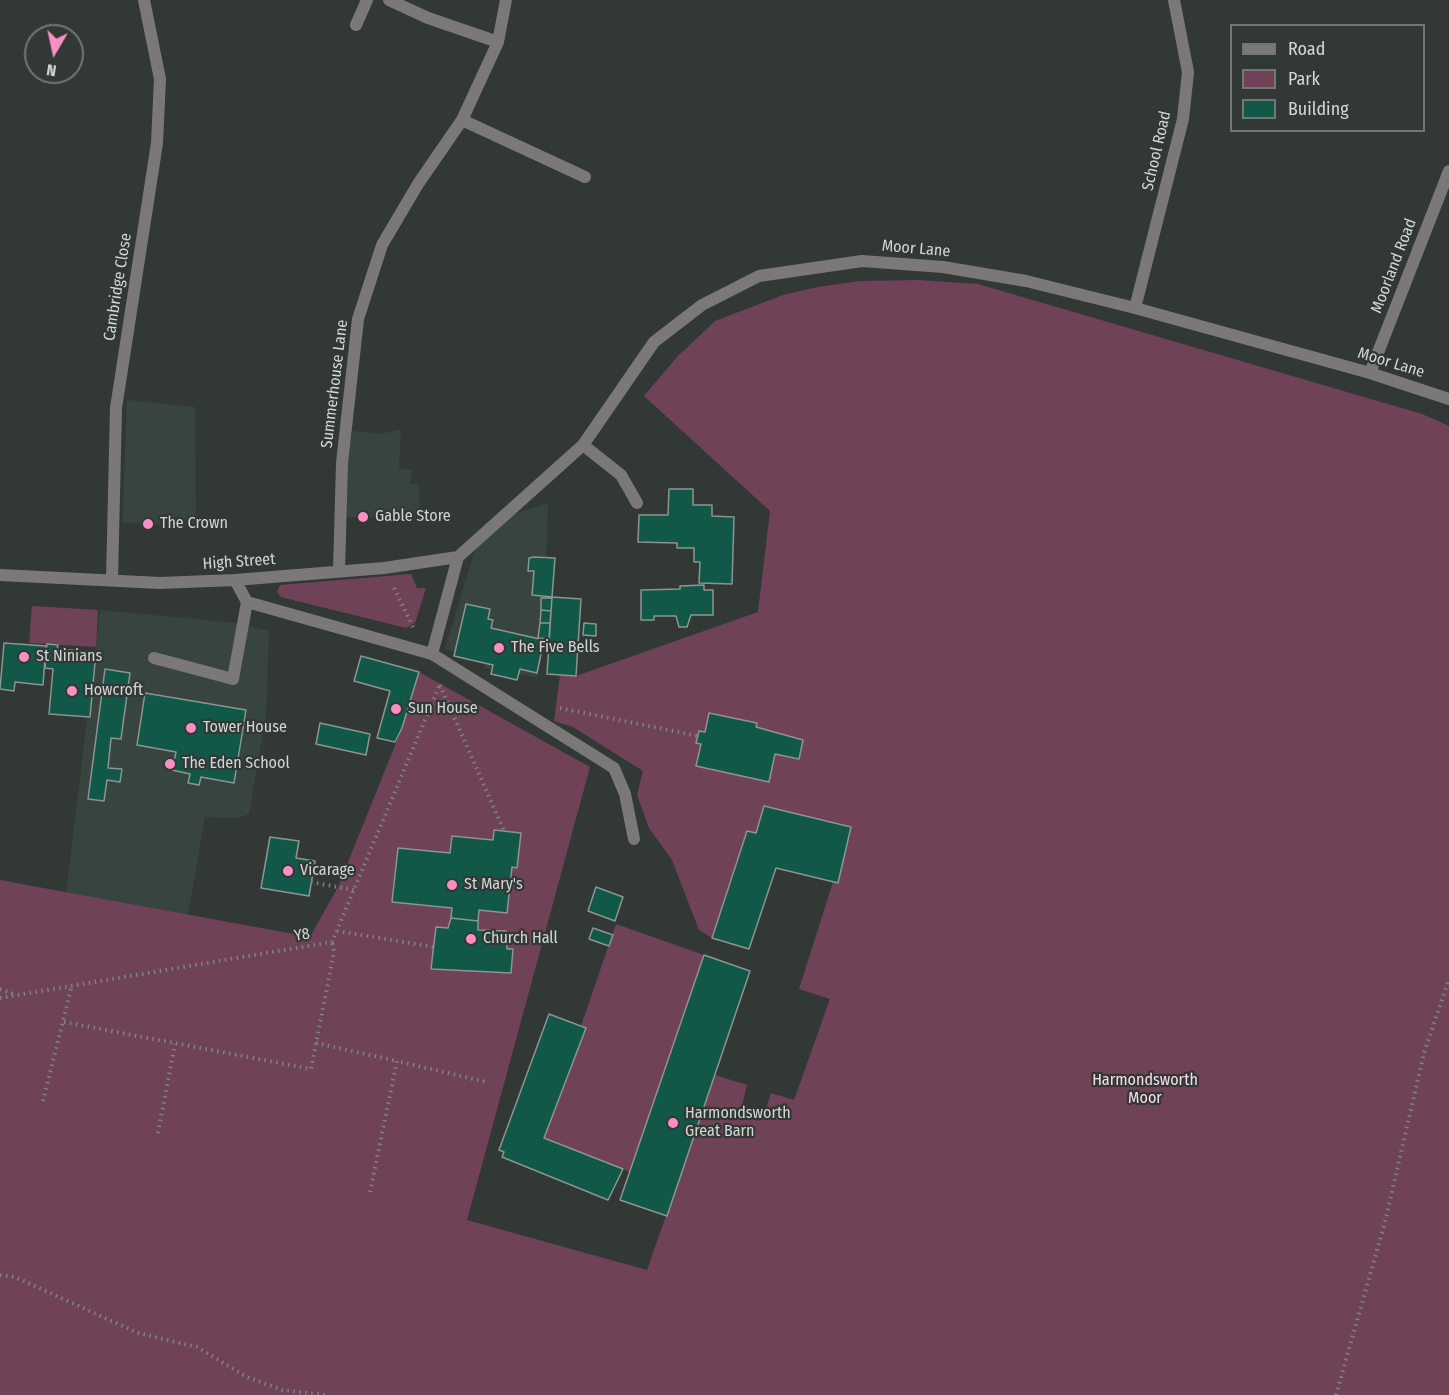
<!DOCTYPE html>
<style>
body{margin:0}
#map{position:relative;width:1449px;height:1395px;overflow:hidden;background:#323836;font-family:"Fira Sans Condensed",sans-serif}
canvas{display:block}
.legend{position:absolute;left:1230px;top:24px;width:195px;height:108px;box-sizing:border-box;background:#323836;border:2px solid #727775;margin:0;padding:8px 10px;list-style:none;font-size:18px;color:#d2d6d4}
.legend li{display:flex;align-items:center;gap:12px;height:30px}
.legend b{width:30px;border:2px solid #727775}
.north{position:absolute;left:24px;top:24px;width:60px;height:60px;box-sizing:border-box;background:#323836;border:2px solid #727775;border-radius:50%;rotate:189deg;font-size:16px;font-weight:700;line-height:24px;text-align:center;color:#d2d6d4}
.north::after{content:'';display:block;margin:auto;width:21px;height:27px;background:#fb8fc4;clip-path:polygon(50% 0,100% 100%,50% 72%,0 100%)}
</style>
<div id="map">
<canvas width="1449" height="1395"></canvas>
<ul class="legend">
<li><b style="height:8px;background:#7b7879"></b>Road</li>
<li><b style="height:16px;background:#704258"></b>Park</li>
<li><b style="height:16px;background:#115849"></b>Building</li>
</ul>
<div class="north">N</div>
</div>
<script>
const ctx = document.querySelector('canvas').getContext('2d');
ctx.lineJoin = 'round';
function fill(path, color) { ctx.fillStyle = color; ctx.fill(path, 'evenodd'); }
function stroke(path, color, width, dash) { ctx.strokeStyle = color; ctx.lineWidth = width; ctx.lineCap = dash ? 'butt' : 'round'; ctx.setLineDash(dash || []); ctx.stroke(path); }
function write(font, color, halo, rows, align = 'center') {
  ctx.font = font + ' "Fira Sans Condensed",sans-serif'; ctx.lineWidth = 4.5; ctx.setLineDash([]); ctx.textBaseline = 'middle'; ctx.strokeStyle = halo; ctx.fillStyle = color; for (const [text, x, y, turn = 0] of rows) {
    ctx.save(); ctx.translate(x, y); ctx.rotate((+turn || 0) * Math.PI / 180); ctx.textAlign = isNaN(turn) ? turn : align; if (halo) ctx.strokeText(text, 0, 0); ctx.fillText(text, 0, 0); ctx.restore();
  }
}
fill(new Path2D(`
 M127,400L195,407L196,526L122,523Z
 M401,429L399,468L412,470L410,483L419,485V519L341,517L344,469L353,431L381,434Z
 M548,503L545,593L537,678L485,668V659L445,649L475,549L510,515Z
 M100,610L237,623L269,631L266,715L249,814L238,818L205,817L188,915L66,894Z`), '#374440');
fill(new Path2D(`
 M919,280L978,284L1422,414L1449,426V1395H0V880L310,937L338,887L402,728L419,672L590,767L467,1220L647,1270L715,1075L747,1085L742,1105L765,1112L771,1093L794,1100L830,999L799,989L833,882H838L851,827L764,806L756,833L747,832L712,938L699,930L672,860L649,828L637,795L643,771L573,727L554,721L560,675L576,676L758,612L770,511L644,396L677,357L715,321L783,295L818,287L860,281Z
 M411,574L417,588H426L415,623L406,628L281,597L277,592L280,585Z
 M32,606L98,610L96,647L29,643Z
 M616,924L704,955L630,1172L544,1138L586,1028L581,1026Z`), '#704258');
const building = new Path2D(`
 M669,489H693V505H712V516L734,517L732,584L699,583L700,562H694V548H677V543L638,542L639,515H668Z
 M534,557L555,558L552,597L532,595L534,571H528L529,558Z
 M704,585V590H713V615H691L687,627H679L676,616H654V620H641V590L680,589V586Z
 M552,597L581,599L576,676L547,674Z
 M541,598H552L551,611L541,610Z
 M466,604L490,609L488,619L493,620L491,628L544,640L537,673L520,669L517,680L491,674L493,665L454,656Z
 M541,610L551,611L550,623H540Z
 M540,623H550L549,639L538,638Z
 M584,623L596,624V636L583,635Z
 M4,643L46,646L43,685L15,682L14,691L0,689Z
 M47,644L58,645L57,649L96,652L90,717L49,714L53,669L45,668Z
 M361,656L419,672L402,728L395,742L377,738L390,691L354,681Z
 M105,669L130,673L121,739L111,738L108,768L122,769L120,782L107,780L104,801L88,799Z
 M145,693L246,710L234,783L201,777L199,785L188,783L190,774L172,770L176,752L137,745Z
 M709,713L757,723L756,727L803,740L799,759L775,754L769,782L696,766L701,744L696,743L699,731L705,732Z
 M320,723L370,734L366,755L316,744Z
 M764,806L851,827L838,883L776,868L749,949L712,938L747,831L756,833Z
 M494,830L521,833L517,868L512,867L507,913L479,910L478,921L451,918L452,908L392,902L398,848L450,853L452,836L493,840Z
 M270,837L299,841L296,858L315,861L309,896L261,888Z
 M596,887L623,897L615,921L588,911Z
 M451,918L478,921V930L506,931L507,949H513L511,973L431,969L436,927L448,928Z
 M593,928L613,935L609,946L589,939Z
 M704,955L750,971L667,1216L620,1200Z
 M549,1014L586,1028L544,1138L623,1169L608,1200L502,1157L504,1152L499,1150Z`);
fill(building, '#115849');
stroke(building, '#8d9492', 1.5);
stroke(new Path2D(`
 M394,588L413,627
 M440,685L504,831
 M560,708L698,736
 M311,882L354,890
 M337,931L434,947
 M0,989L16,995
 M0,998L332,942L440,684
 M64,1022L311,1069L334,952L332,942
 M316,1043L397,1061
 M43,1101L72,985
 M158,1133L175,1044
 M370,1192L397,1061L486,1082
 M0,1275L15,1277L138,1333L197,1347L247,1377L282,1390L325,1395
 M1336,1395L1385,1222L1424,1053L1449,979`), '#7e8381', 4, [1.5, 4.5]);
stroke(new Path2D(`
 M432,654L614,768L625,794L634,839
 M154,658L233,679L247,602`), '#7b7879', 12);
stroke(new Path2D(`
 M389,0L428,18L498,42
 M356,25L367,0
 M462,120L585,177
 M1135,308L1183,119L1188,72L1174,0
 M1370,373L1449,171
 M583,445L621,475L637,503
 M339,571L342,463L358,319L382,245L418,184L462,120L498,42L506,0
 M0,575L160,583L235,580L384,568L458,557L583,445L654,342L702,305L759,276L862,261L943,267L1026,281L1135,308L1370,373L1449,399
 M112,580L116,408L157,143L160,79L144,0
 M235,580L247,602L432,654L458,557`), '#7b7879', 12);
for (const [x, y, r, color] of [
 [363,517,6,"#fb8fc4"],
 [148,524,6,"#fb8fc4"],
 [499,648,6,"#fb8fc4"],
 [24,657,6,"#fb8fc4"],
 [72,691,6,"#fb8fc4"],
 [396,709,6,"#fb8fc4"],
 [191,728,6,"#fb8fc4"],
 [170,764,6,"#fb8fc4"],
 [288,871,6,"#fb8fc4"],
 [452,885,6,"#fb8fc4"],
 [471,939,6,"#fb8fc4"],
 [673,1123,6,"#fb8fc4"]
]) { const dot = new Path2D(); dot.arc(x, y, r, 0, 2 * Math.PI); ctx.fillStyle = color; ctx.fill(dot); stroke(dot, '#323836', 2); }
write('16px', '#d2d6d4', '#323836', [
 ["School Road",1157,151,-77],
 ["Moor Lane",916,249,5],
 ["Moorland Road",1394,266,-69],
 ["Cambridge Close",118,287,-81],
 ["Moor Lane",1391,363,17],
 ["Summerhouse Lane",335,384,-83],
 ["High Street",239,562,-4],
 ["Y8",302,935,-9]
]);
write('16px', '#d2d6d4', '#323836', [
 ["Gable Store",375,517],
 ["The Crown",160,524],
 ["The Five Bells",511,648],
 ["St Ninians",36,657],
 ["Howcroft",84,691],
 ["Sun House",408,709],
 ["Tower House",203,728],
 ["The Eden School",182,764],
 ["Vicarage",300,871],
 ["St Mary's",464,885],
 ["Church Hall",483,939],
 ["Harmondsworth",685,1114],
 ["Great Barn",685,1132]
], 'left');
write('16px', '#fbdae8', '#323836', [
 ["Harmondsworth",1145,1081],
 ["Moor",1145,1099]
]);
</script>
